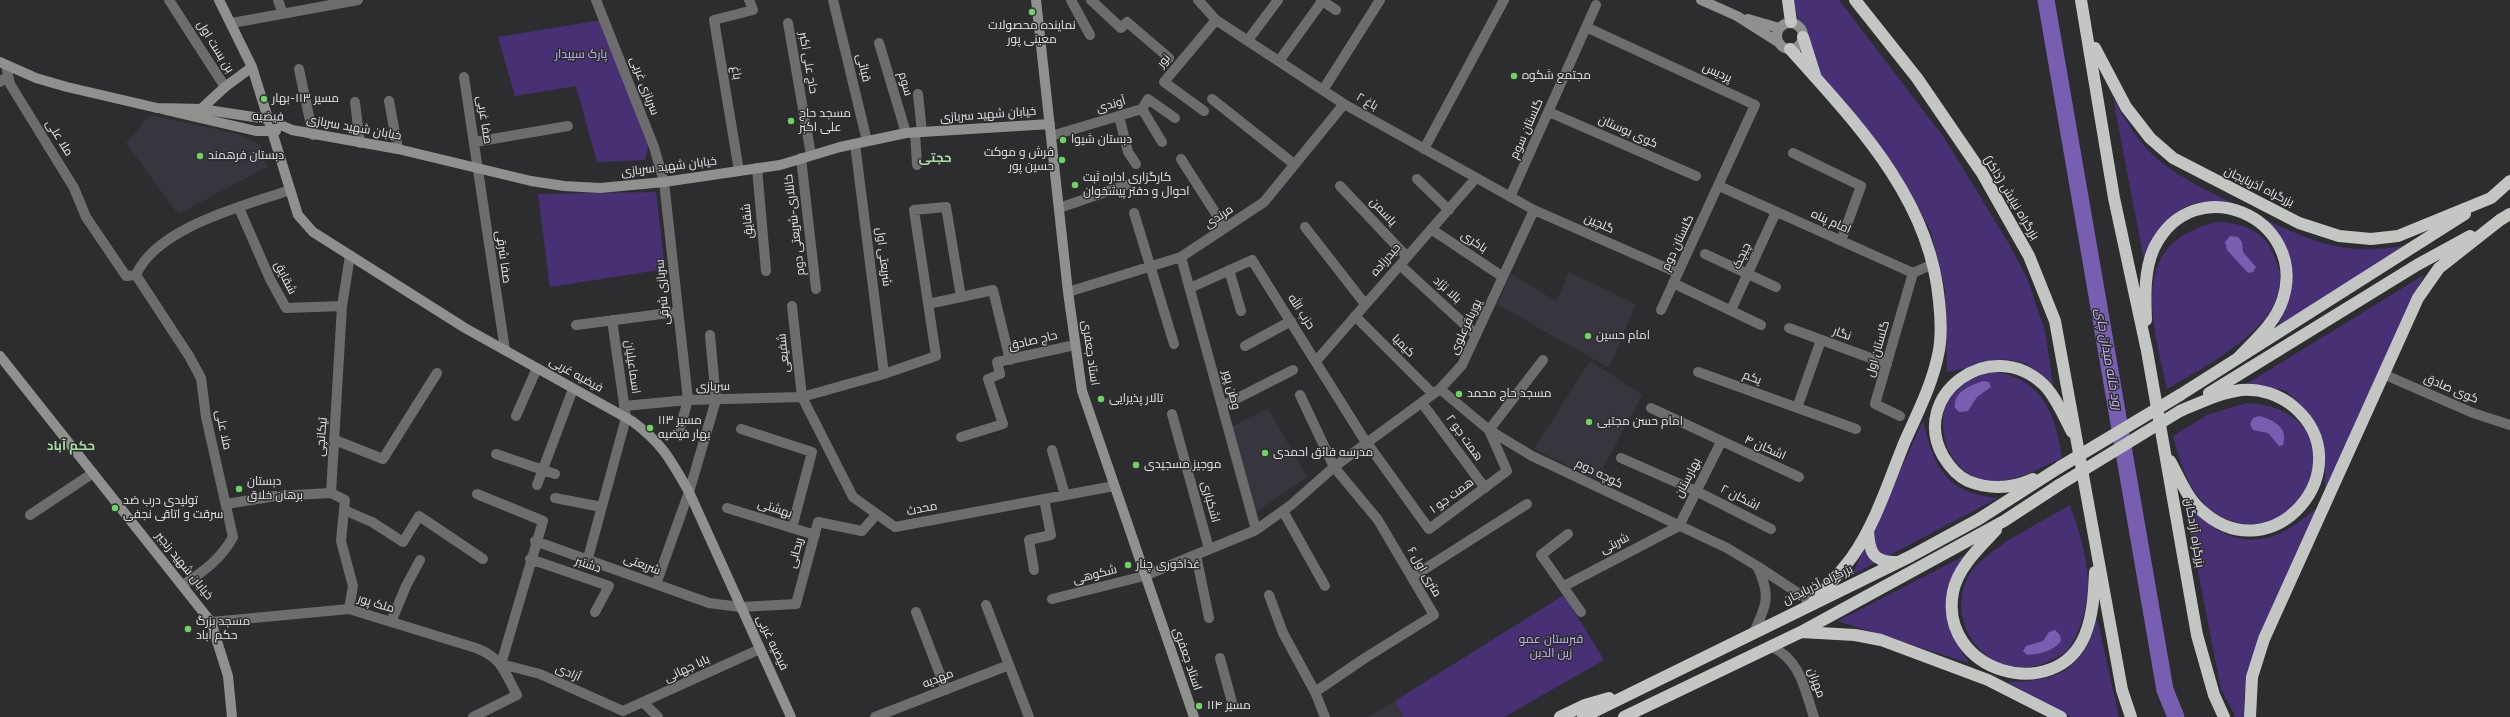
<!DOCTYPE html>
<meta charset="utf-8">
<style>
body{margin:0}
canvas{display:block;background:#2d2d2f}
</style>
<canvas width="2510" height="717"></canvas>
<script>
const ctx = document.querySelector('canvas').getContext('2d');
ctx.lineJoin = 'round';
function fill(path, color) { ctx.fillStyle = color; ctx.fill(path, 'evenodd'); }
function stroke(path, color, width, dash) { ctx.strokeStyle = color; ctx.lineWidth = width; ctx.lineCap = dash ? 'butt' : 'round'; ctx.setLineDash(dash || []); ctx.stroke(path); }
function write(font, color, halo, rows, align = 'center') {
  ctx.font = font + ' "Space Grotesk",Cairo,sans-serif'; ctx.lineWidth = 3; ctx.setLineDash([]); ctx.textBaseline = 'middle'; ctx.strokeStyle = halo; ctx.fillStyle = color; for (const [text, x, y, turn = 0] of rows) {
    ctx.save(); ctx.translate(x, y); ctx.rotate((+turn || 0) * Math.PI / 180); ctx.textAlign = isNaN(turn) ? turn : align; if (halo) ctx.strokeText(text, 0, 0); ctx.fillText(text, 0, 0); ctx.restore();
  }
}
fill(new Path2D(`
 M150,115L238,134L260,145L267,167L178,214L126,143Z
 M1569,272L1636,304L1609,368L1497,304L1511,274L1556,301Z
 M1590,361L1642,395L1597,480L1534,449Z
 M1268,408L1307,477L1256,512L1229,428Z
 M1395,701L1404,717H1367H1368Z`), '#37353d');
fill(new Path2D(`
 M1793,0H1839L1945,139L2009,244L2027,278L2045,331L2053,385L2026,364L2005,359L1947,372L1945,289L1931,232L1905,183L1869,131L1819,73L1805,42Z
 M602,20L648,147L645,160L597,162L576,86L515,96L498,37Z
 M2113,98C2124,117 2134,136 2149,151C2172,175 2207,190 2236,205C2181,193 2167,215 2144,260Z
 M656,192L665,269L550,287L538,194Z
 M2266,220C2320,245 2348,256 2408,245L2276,328C2299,285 2299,258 2266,220Z
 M2217,222C2237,222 2261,229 2271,249C2275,258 2280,268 2280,278C2283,328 2203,367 2167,389C2153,322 2126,243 2217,222Z
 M2424,275L2325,490V456L2320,431L2305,409L2286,391L2248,383Z
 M1996,372C2043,379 2056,416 2062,458C2042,467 2022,479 1999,481C1941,485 1920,397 1975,376C1982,373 1990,373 1996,372Z
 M2246,403C2354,408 2317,533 2244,524C2224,521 2211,513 2199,498C2185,480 2179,457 2173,436L2207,415Z
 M1923,421C1935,469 1945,492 1998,498L1852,575Z
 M2184,500C2209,530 2242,551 2281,533C2294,527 2305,517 2316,509L2248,670L2244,699L2245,717H2236L2221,689Z
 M2070,505C2081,537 2094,575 2085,609C2082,622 2075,643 2065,653C2061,656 2055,658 2051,660C2012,681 1970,656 1962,615C1959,599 1964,579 1975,567C2000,541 2039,524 2070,505Z
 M1966,555C1938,601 1939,618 1969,663L1838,621Z
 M1564,595L1604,660L1504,717H1404L1395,701Z
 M2097,618L2119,717H2071L2007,682C2059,681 2083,671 2097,618Z`), '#483075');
fill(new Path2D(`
 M2230,236L2238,237L2242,242L2243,252L2256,267L2253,272L2248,273L2227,250L2225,242Z
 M1983,381L1989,382L1991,387L1977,397L1968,411L1959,412L1955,408C1953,392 1969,386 1983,381Z
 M2259,416C2273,420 2289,427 2283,445L2279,446L2268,433L2253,430L2250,424L2253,418Z
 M2055,630L2060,635L2061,641C2052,652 2040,654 2027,655L2023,651L2026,646L2043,641L2049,632Z`), '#785eb0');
stroke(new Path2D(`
 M2046,0L2165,690L2176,717`), '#785eb0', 17);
stroke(new Path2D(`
 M169,0L225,87
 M278,0L283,14
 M596,0L654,147L664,182L688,400L680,428
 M833,0L867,141
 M1071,0L1090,35
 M1091,0L1121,28L1127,22L1169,58
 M1198,0L1216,20L1344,104L1534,210L1678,273
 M1321,0L1336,10
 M232,23L358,0
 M788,23L811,155
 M1586,27L1755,105L1661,310
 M1248,40L1278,0
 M879,43L906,133
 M1279,61L1323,0
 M6,65L10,84L74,188L86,217L126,276L136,275
 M299,69L313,135
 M464,77L505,350
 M0,82L8,76
 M1323,90L1380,0
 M918,94L922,132
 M1212,99L1294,164
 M389,101L398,149
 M355,102L360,143
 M1142,109L1148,99L1175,118
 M1204,111L1164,82L1216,20
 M1549,112L1696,176
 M1119,116L1128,152L1136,164
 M915,132L917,165
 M1051,136L1142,109L1162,142
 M475,142L568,126
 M855,144L884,374
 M1424,149L1504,0
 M1793,153L1861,186L1841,241
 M801,158L816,289
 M1181,159L1225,228
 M757,168L766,271
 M739,171L714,20L753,10L749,0
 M1417,179L1449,210
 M1340,186L1407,257
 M1719,186L1913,273L1933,264
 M1510,197L1596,5
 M239,208L270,279L286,308L342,306
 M1059,208L1126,185
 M1134,213L1174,344
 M1305,227L1365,304
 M1431,229L1503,277
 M1705,254L1776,287
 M1181,257L1256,530
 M1400,265L1476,335
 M1229,270L1241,311
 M1673,283L1761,325
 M1190,288L1252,260L1362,436L1429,529L1507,471L1489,430L1543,360
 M1068,292L1181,257L1264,202L1344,104
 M928,304L961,297
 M792,306L802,397L853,497L895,527L1114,486
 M1731,310L1776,212
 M1355,316L1433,394
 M576,325L677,312
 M1789,328L1887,364
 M1245,346L1291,321
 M1317,360L1476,178
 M1698,372L1856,429
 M2383,374L2473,413L2510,425
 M1440,389L1489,430L1532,456L1727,548L1757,566
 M1300,395L1334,467L1378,520L1434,615L1365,658L1315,692
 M1422,403L1485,488
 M624,406L688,400L802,397L884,374L936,356L914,210L946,207L961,297L993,290L1010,360
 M1222,406L1293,370
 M1651,408L1799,477
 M1797,408L1821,340
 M1172,414L1209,549
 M516,416L537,368
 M1900,416L1875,404L1913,273
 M741,429L812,452L792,528
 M961,437L1003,424L988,379L1000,374L997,362L1075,345
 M335,440L383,459L437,373
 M1052,450L1065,495
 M496,454L555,474
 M1621,458L1696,491L1771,529
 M537,485L573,389
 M331,493L342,306L350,256
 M477,494L543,521L501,664
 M555,498L602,507
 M226,504L276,496L331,493L345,500L341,541L353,586L349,609
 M727,508L815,535
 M344,510L372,522L403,542L419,516L483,559
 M1283,511L1325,586
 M30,515L93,473
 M1568,534L1541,555L1581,612
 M535,541L709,603L740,607L796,604L818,522L862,531L877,514
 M1196,555L1209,618
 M588,558L626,418L612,320
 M530,559L609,586L595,612
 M1034,570L1029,540L1051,535L1044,499
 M1412,577L1527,504
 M656,584L689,492L716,400L710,335
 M183,585C204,571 221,559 233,537L206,417L201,378L189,356L136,275C157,227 244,206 290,190
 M1564,586L1679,526L1721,442
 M1269,595L1283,633L1315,692L1325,717
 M1052,599L1144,576L1256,530L1291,505L1334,467L1440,389L1462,365L1534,210
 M986,605L1029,717
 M916,612L946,690
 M211,622L349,609L476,648C502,658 504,671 517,695L473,717
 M391,622L406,586L420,560
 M1754,632C1767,605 1771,594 1757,566L1813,603
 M1771,646C1801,661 1804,688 1814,717
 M1220,658L1233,706
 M501,664L540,674L623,711L760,649
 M644,703L658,717
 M875,717L1009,665`), '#6c6d6c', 10);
stroke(new Path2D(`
 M219,0L252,67L298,215L313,232L465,328L632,421C663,444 670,459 689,492L791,717
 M1036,0L1068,292L1082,391L1194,717
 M1701,0L1737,16L1778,42
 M1748,19L1779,28
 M1777 36a13 13 0 1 1 26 0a13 13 0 1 1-26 0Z
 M0,62L36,78L67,87L256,131H276
 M157,108L201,109L267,119L292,130L398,149L531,181L564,186L600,188L664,182L780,165L840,147L906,133L1050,124
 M201,109L225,87L252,67
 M0,356L211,622L228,676L232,717`), '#8f918f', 10);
stroke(new Path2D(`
 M1788,0L1791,22
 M1855,0L1917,78L1982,173L2029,256L2055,321L2122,690L2131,717
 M2081,0L2114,198L2147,351L2197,635L2214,695L2224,717
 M1803,37L1815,75
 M2095,48L2126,107L2150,138L2173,158L2299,223L2339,236L2371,239L2398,236L2491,198L2510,181
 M1790,49C1856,123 1930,198 1939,301C1941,319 1942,338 1938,355C1932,385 1917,414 1905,441C1889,480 1876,523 1852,557C1840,573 1826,588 1813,603
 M2146,320C2145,297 2144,270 2154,248C2194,167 2308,218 2283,299C2275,324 2254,341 2237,359
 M2209,393L2417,265L2470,236
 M2180,395L2465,214
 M2170,461C2179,477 2187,498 2201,510C2273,576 2364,467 2294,407C2280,395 2260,388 2241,390C2219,393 2200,403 2180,411
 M2033,479C2011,489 1990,490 1968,481C1957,476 1949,466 1943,456C1909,395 1991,334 2044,385C2056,397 2064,417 2072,432
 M1868,530C1869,552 1873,563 1898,562
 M1996,530C1980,547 1958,567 1953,592C1938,672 2056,706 2085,635C2093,615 2094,594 2095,572
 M1801,632L1855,635L1881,640L1988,680L2061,717
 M1560,717L1585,705L1609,698
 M1583,717L1911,556L1979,519L2060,467
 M1624,717L1801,632L2004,521L2059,485
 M2250,717L2252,677L2264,639L2418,298L2439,268L2500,220L2510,214`), '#c3c6c3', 12);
stroke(new Path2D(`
 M2060,467L2180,395
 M2059,485L2180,411`), '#c3c6c3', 12);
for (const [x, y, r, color] of [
 [1032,12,4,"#6dd361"],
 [1514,76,4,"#6dd361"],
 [264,99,4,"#6dd361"],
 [791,121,4,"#6dd361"],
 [1063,140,4,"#6dd361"],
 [200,156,4,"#6dd361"],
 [1062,160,4,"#6dd361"],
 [1075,185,4,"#6dd361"],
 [1588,336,4,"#6dd361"],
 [1459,394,4,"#6dd361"],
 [1101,399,4,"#6dd361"],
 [1589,422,4,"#6dd361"],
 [650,428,4,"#6dd361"],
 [1265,453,4,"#6dd361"],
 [1136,465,4,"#6dd361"],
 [239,489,4,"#6dd361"],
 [115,508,4,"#6dd361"],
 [1128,565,4,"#6dd361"],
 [188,629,4,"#6dd361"],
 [1199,706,4,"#6dd361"]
]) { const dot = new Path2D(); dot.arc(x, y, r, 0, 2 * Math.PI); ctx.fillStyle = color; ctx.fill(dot); stroke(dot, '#2d2d2f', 1.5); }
write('12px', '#e5e4e6', '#2d2d2f', [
 ["نماینده محصولات",1032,26,"center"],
 ["معینی پور",1032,40,"center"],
 ["مجتمع شکوه",1522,76],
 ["مسیر ۱۱۳-بهار",272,99],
 ["مسجد حاج",799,114],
 ["علی اکبر",799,128],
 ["دبستان شیوا",1071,140],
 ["فرش و موکت",1054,153,"right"],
 ["حسین پور",1054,167,"right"],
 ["دبستان فرهمند",208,156],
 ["کارگزاری اداره ثبت",1083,178],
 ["احوال و دفتر پیشخوان",1083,192],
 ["امام حسین",1596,336],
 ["مسجد حاج محمد",1467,394],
 ["تالار پذیرایی",1109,399],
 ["مسیر ۱۱۳",658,421],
 ["بهار فیضیه",658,435],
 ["امام حسن مجتبی",1597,422],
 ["مدرسه فائق احمدی",1273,453],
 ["موجیز مسجیدی",1144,465],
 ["دبستان",247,482],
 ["برهان خلاق",247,496],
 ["تولیدی درب ضد",123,501],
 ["سرقت و اتاقی نجفی",123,515],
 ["غذاخوری چنار",1136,565],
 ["مسجد بزرگ",196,622],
 ["حکم آباد",196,636],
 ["مسیر ۱۱۴",1207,706]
], 'left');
write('12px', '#e5e4e6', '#2d2d2f', [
 ["بن بست اول",215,47,58],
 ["نور",1164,61,-50],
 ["حاج علی اکبر",808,63,80],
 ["قبائی",863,68,76],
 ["باغ",736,73,80],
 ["پردیس",1717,73,25],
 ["سوم",905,84,74],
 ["سربازی غربی",644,86,69],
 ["باغ ۲",1367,102,29],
 ["آوندی",1111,105,-16],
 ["خیابان شهید سربازی",988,115,-4],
 ["فیضیه",268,117,1],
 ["صفا غربی",484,120,81],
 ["خیابان شهید سربازی",354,128,10],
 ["گلستان سوم",1527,129,-66],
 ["کوی بوستان",1628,132,24],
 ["ملا علی",59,138,58],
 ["خیابان شهید سربازی",669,167,-7],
 ["بزرگراه آذربایجان",2259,187,26],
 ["بزرگراه نیایش (ذاکر)",2011,198,59],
 ["یاسمن",1383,212,47],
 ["مرندی",1219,217,-34],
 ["شقایق",748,221,-95],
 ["امام پناه",1831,222,24],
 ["گلچین",1599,224,24],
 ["خانلاری-شریعتی دوم",795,225,-97],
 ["باکری",1474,242,34],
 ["گلستان دوم",1678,243,-65],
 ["چیچک",1742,256,-65],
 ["صفا شرقی",503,257,82],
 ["شریعتی اول",883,257,83],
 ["حیدرزاده",1386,260,-49],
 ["شقایق",285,278,63],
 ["بالا نژاد",1447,290,42],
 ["سربازی شرقی",663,292,-95],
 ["حزب الله",1301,312,57],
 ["پورباقرعلوی",1466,327,-65],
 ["نگار",1842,334,20],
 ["حاج صادق",1033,341,-13],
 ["کیمیا",1403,346,45],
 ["گلستان اول",1878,349,-74],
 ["شفیعی",784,353,-96],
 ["استاد جعفری",1090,353,82],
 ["اسماعیلیان",632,367,82],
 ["فیضیه غربی",576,375,29],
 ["یکم",1752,378,20],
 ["سربازی",713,387,-1],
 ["کوی صادق",2451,389,23],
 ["وطن پور",1231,390,75],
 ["ملا علی",223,430,78],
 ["تیکانچی",322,437,-86],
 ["همت جو ۲",1464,438,54],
 ["اشکان ۴",1765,448,24],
 ["کوچه دوم",1599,474,26],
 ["بهارستان",1688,478,-63],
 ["همت جو ۱",1452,496,-36],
 ["اشکان ۲",1740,498,27],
 ["اشکباری",1210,502,75],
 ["بهشتی",775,509,18],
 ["محدث",922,509,-11],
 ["بزرگراه آزادگان",2194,533,80],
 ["شربتی",1615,544,-27],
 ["ریحانی",796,553,-75],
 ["دشتبر",588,565,19],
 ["شریعتی",642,565,21],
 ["خیابان شهید رنجبر",184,566,51],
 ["۶ متری اول",1424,572,60],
 ["شکوهی",1095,575,-14],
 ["بزرگراه آذربایجان",1818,585,-26],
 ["ملک پور",376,604,17],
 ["فیضیه غربی",772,643,65],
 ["استاد جعفری",1187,659,71],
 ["بابا جهانی",687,669,-25],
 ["آزادی",568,673,24],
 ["مهدیه",938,679,-21],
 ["مهران",1816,683,70]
]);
write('12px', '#c6b3f6', '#2d2d2f', [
 ["پارک سپیدار",581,55],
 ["قبرستان عمو",1551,640],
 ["زین الدین",1551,654]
]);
write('bold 13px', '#a7dda0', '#2d2d2f', [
 ["حجتی",935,158],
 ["حکم آباد",71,446]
]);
write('italic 13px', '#cbb9fb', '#2d2d2f', [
 ["رود خانه میدان چای",2108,359,80]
]);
</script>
